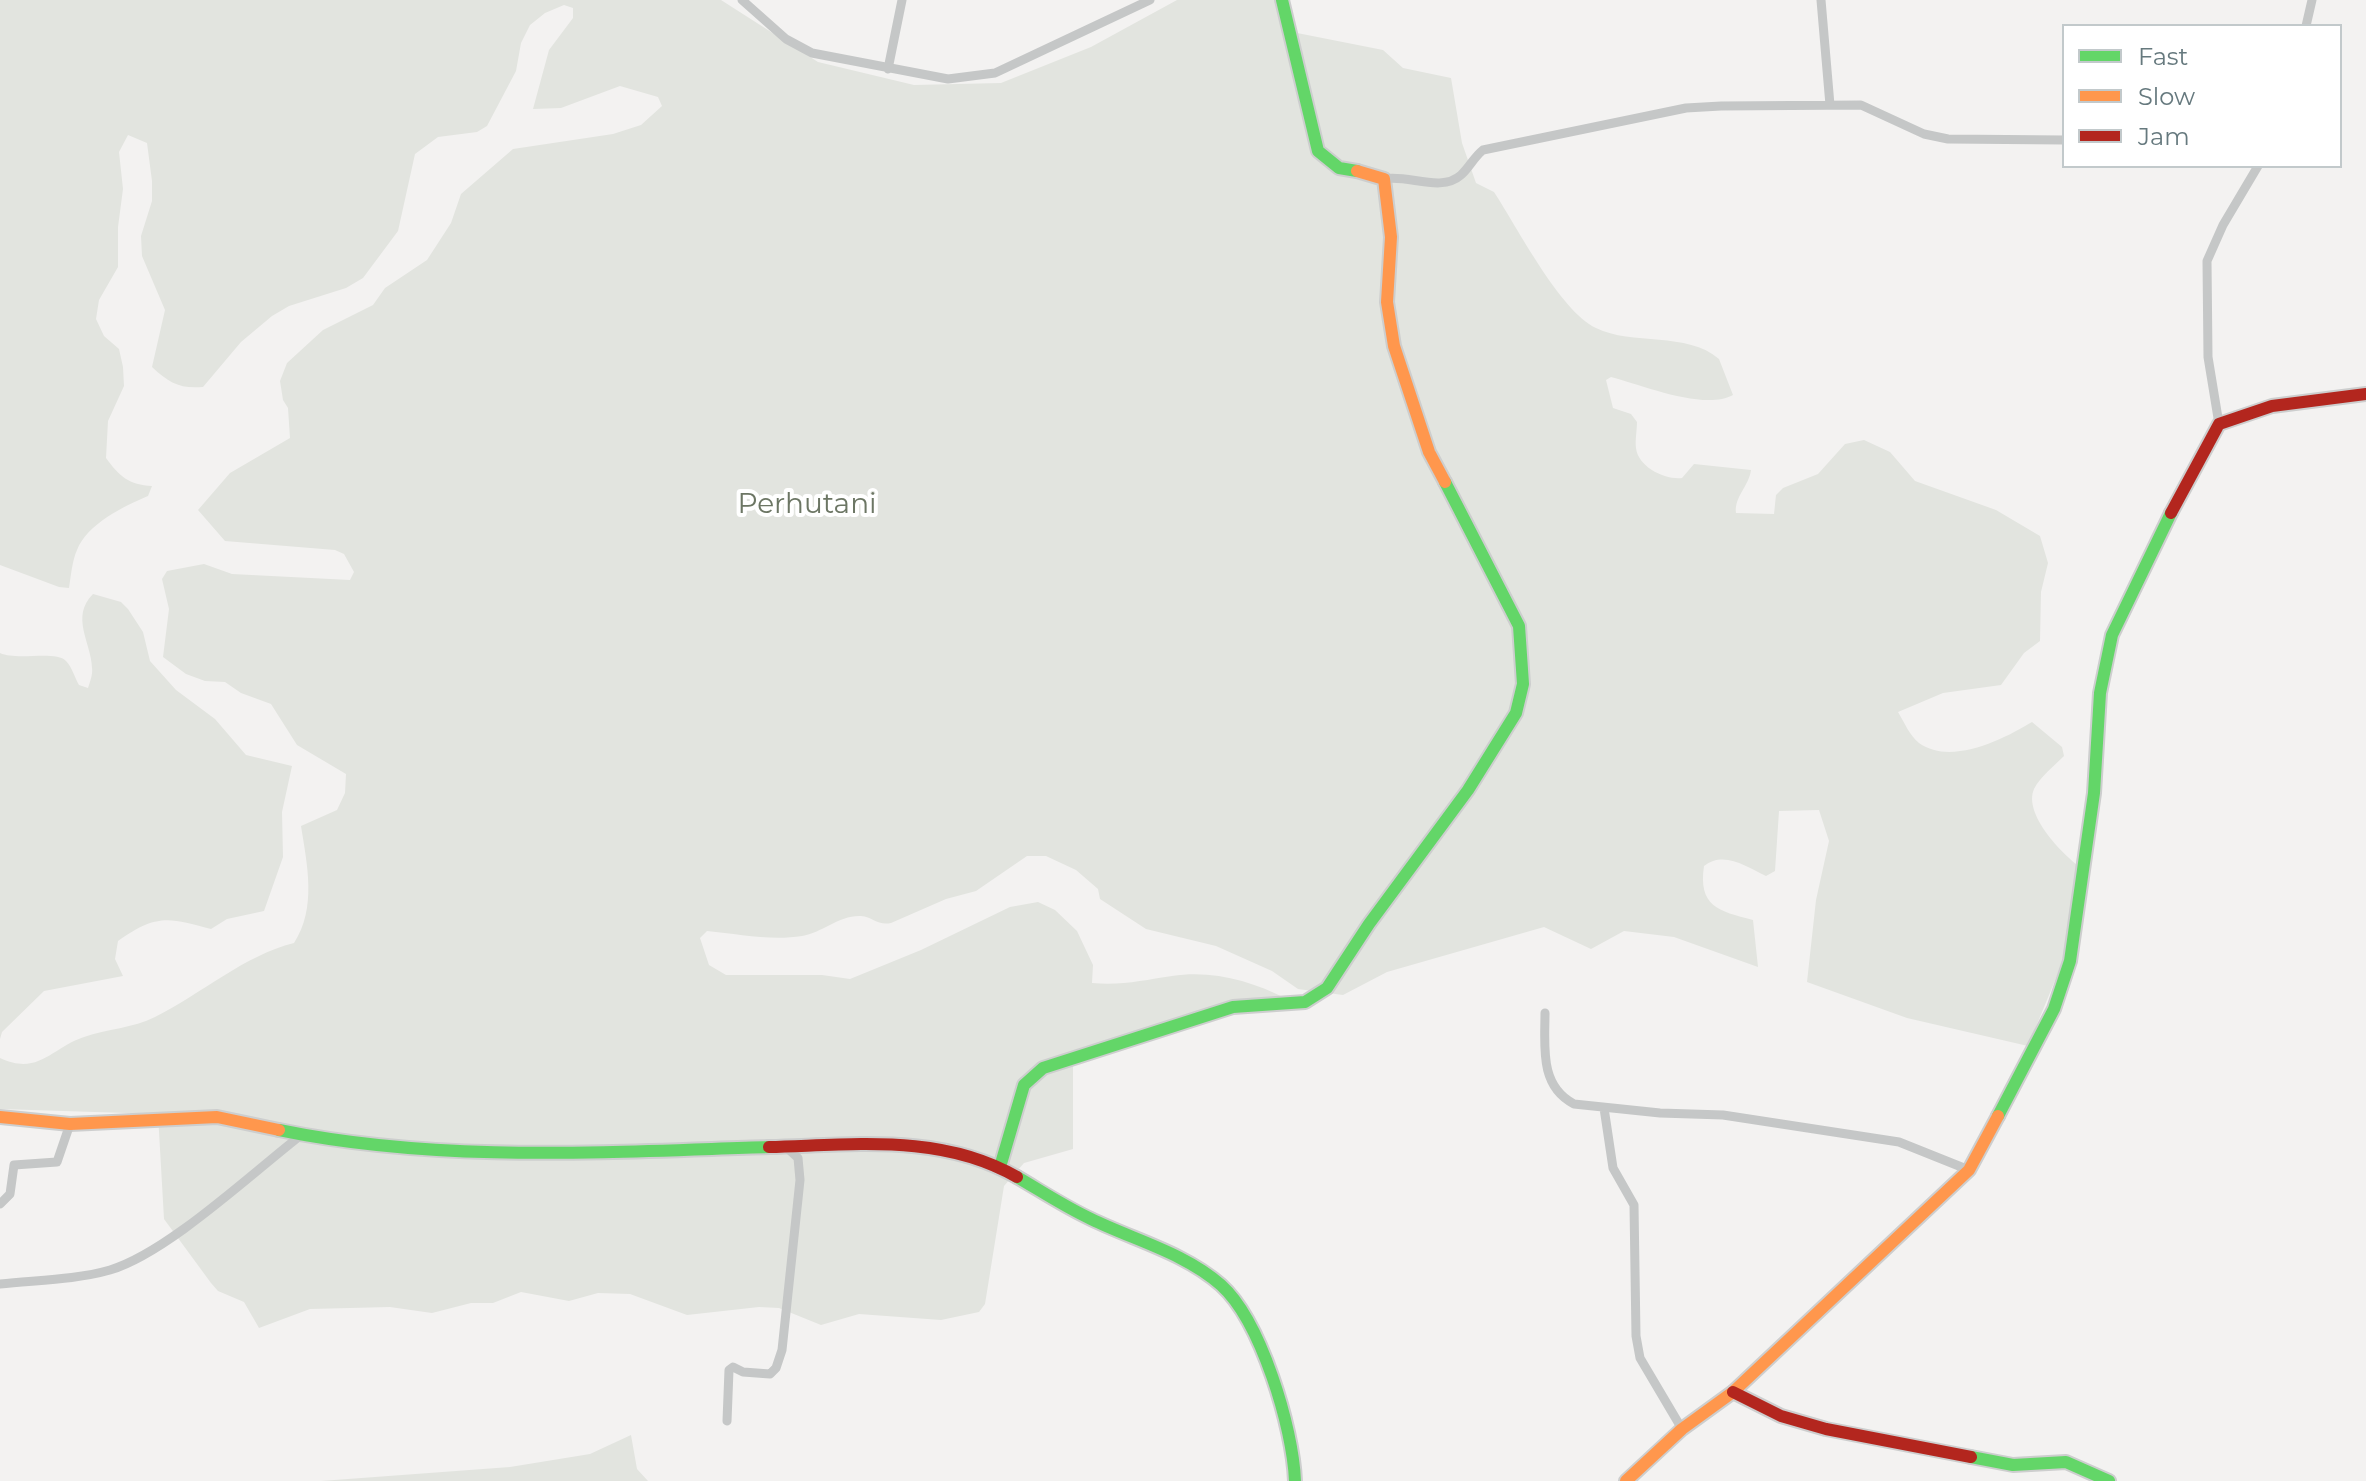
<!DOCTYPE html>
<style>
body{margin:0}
#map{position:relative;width:2366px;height:1481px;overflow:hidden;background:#f3f2f1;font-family:Montserrat,sans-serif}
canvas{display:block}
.legend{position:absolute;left:2062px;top:24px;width:280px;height:144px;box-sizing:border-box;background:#fff;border:2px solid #c2c9cb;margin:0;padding:10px 14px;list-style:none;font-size:24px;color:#66797e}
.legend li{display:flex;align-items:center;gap:16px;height:40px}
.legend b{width:40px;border:2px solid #c2c9cb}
</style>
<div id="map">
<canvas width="2366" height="1481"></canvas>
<ul class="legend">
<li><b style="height:10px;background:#63d668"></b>Fast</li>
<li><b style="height:10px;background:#ff974d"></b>Slow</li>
<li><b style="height:10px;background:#b3261e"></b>Jam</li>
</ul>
</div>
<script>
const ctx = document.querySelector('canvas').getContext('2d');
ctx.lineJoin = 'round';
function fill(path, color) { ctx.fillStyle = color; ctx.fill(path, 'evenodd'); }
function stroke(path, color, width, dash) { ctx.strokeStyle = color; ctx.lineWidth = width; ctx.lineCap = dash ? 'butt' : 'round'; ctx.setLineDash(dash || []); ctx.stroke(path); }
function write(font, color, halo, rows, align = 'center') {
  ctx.font = font + ' Montserrat,sans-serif'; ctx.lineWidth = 8; ctx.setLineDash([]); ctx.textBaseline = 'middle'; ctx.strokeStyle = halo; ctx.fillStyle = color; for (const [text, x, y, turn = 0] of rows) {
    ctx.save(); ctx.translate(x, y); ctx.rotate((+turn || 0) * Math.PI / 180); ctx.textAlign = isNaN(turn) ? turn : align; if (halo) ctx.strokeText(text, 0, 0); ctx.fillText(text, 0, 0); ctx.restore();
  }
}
fill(new Path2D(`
 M0,0H721L818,62L914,85L1001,83L1091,47L1177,0H1275L1282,30L1383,50L1403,68L1451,78L1462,143L1476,183L1494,192C1517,227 1560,311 1596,328C1632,346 1687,331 1719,359L1733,395C1704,411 1642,385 1611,377L1606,380L1613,408L1631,414L1637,422C1637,430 1635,440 1636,448C1638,467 1665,480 1682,478L1694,464L1751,470C1749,486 1734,497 1736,513L1774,514L1776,495L1783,488L1818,474L1845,444L1864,440L1890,452L1915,481L1996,510L2040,536L2048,563L2041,592L2040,641L2024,653L2001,685L1943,693L1898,712C1904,722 1910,736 1919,743C1951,766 2004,739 2032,722L2062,747L2064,756C2054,766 2040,777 2034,789C2023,814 2062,854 2080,867L2068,949L2028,1046L1907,1018L1807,982L1816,900L1829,841L1819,810L1779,811L1775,871L1766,876C1747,867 1724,850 1704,866C1698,906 1718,911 1753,920L1758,967L1674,937L1624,931L1591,949L1544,927L1387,972L1343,995L1298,989L1272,971L1216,946L1146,929L1100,899L1098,889L1076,870L1046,856H1027L976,891L946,899L891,923C878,926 873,917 861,916C839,915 822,933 802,936C771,941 738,934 707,931L700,938L709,965L726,975H822L850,979L921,950L1010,907L1038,902L1055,910L1077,931L1093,965L1092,983C1121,986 1144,980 1172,976C1213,970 1251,981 1287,999H1237L1174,1024L1073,1051V1149L1024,1163L1004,1186L985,1304L979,1312L941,1320L859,1314L821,1325L779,1308L759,1307L687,1315L630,1294L598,1293L569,1301L521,1292L493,1303H471L432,1313L390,1307L310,1309L259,1328L244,1302L218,1291L211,1283L164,1219L158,1114L0,1109V1058C39,1076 51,1048 84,1037C107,1029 133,1028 155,1017C201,994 245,955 294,943C317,908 307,864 301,826L337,810L345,793L346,774L297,745L271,704L241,693L225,682L205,681L186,674L163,657L169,609L162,579L167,571L204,564L232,574L350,580L354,572L344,554L335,550L225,541L198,510L230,473L290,438L288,408L283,400L280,381L287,363L323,330L373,305L385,288L427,260L451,223L461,194L513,149L613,134L641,125L662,106L658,97L620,86L561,108L533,109L549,50L573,18V8L564,5L545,13L530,25L521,43L516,71L487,126L477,132L438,137L415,154L398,231L363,278L346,288L289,306L272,316L241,342L203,387C180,389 169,383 152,367L165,310L142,256L141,236L152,201V181L147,143L128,135L119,152L123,189L118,227V267L99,300L96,319L104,336L119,349L123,367L124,386L108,421L106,458C119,476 129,485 152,486L148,496C124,506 87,524 77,550C72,561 71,576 69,588L59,587L0,565Z
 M93,594L121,602L128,609L143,632L150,661L176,690L215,719L246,755L292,766L282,812L283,857L264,911L227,919L211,929C168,917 156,914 118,941L115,959L123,976L44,991L2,1032L0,1039V653C17,661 56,650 66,661C72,667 75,678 79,685L88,688C90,682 93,674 92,668C91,642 70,617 93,594Z
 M631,1435L637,1469L648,1481H321L510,1467L590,1454Z`), '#e2e4df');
const fast = new Path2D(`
 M1282,0L1318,151L1339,168L1357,171
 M1998,1116L2054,1009L2070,961L2094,793L2100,693L2112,635L2171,513
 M279,1130C439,1163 607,1152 769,1147
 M1000,1167L1024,1085L1043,1068L1233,1007L1305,1002L1327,988L1369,924L1468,790L1516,713L1523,684L1519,626L1445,482
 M1017,1177C1041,1191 1065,1207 1091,1219C1134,1240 1185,1253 1221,1285C1261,1321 1293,1428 1295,1481
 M1971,1457L2013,1465L2066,1462L2109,1481`);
const slow = new Path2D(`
 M1357,171L1384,179L1391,237L1387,302L1394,346L1429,452L1445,482
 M0,1117L70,1124L217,1117L279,1130
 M1626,1481L1682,1429L1733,1392L1969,1170L1998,1116`);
const jam = new Path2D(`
 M2171,513L2219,424L2272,406L2366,394
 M769,1147C853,1145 941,1133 1017,1177
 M1733,1392L1781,1416L1826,1429L1971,1457`);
stroke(fast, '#cdcece', 16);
stroke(slow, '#cdcece', 16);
stroke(jam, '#cdcece', 16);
stroke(new Path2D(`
 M742,0L786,39L812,53L948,79L995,73L1150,0
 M1821,0L1830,105
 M2306,26L2312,0
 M888,69L902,0
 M1384,179C1408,174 1441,193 1461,175C1469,168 1474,157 1483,150L1686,108L1721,106L1861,105L1924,134L1948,139L2064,140
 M2219,424L2208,357L2207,261L2223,225L2258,166
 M1545,1013C1545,1046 1539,1086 1574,1104L1660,1113L1723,1115L1899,1142L1969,1170
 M1604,1108L1613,1168L1634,1205L1636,1336L1640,1358L1682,1429
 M0,1204L10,1194L14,1165L57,1162L70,1124
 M0,1284C36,1280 75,1280 110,1270C167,1253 251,1174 300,1136
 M727,1421L729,1370L733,1367L743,1372L770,1374L776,1368L782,1350L800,1180L798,1158L786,1147`), '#c5c7c7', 9);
stroke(fast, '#63d668', 12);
stroke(slow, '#ff974d', 12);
stroke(jam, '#b3261e', 12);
write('28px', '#6c7664', '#fff', [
 ["Perhutani",807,505]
]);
</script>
